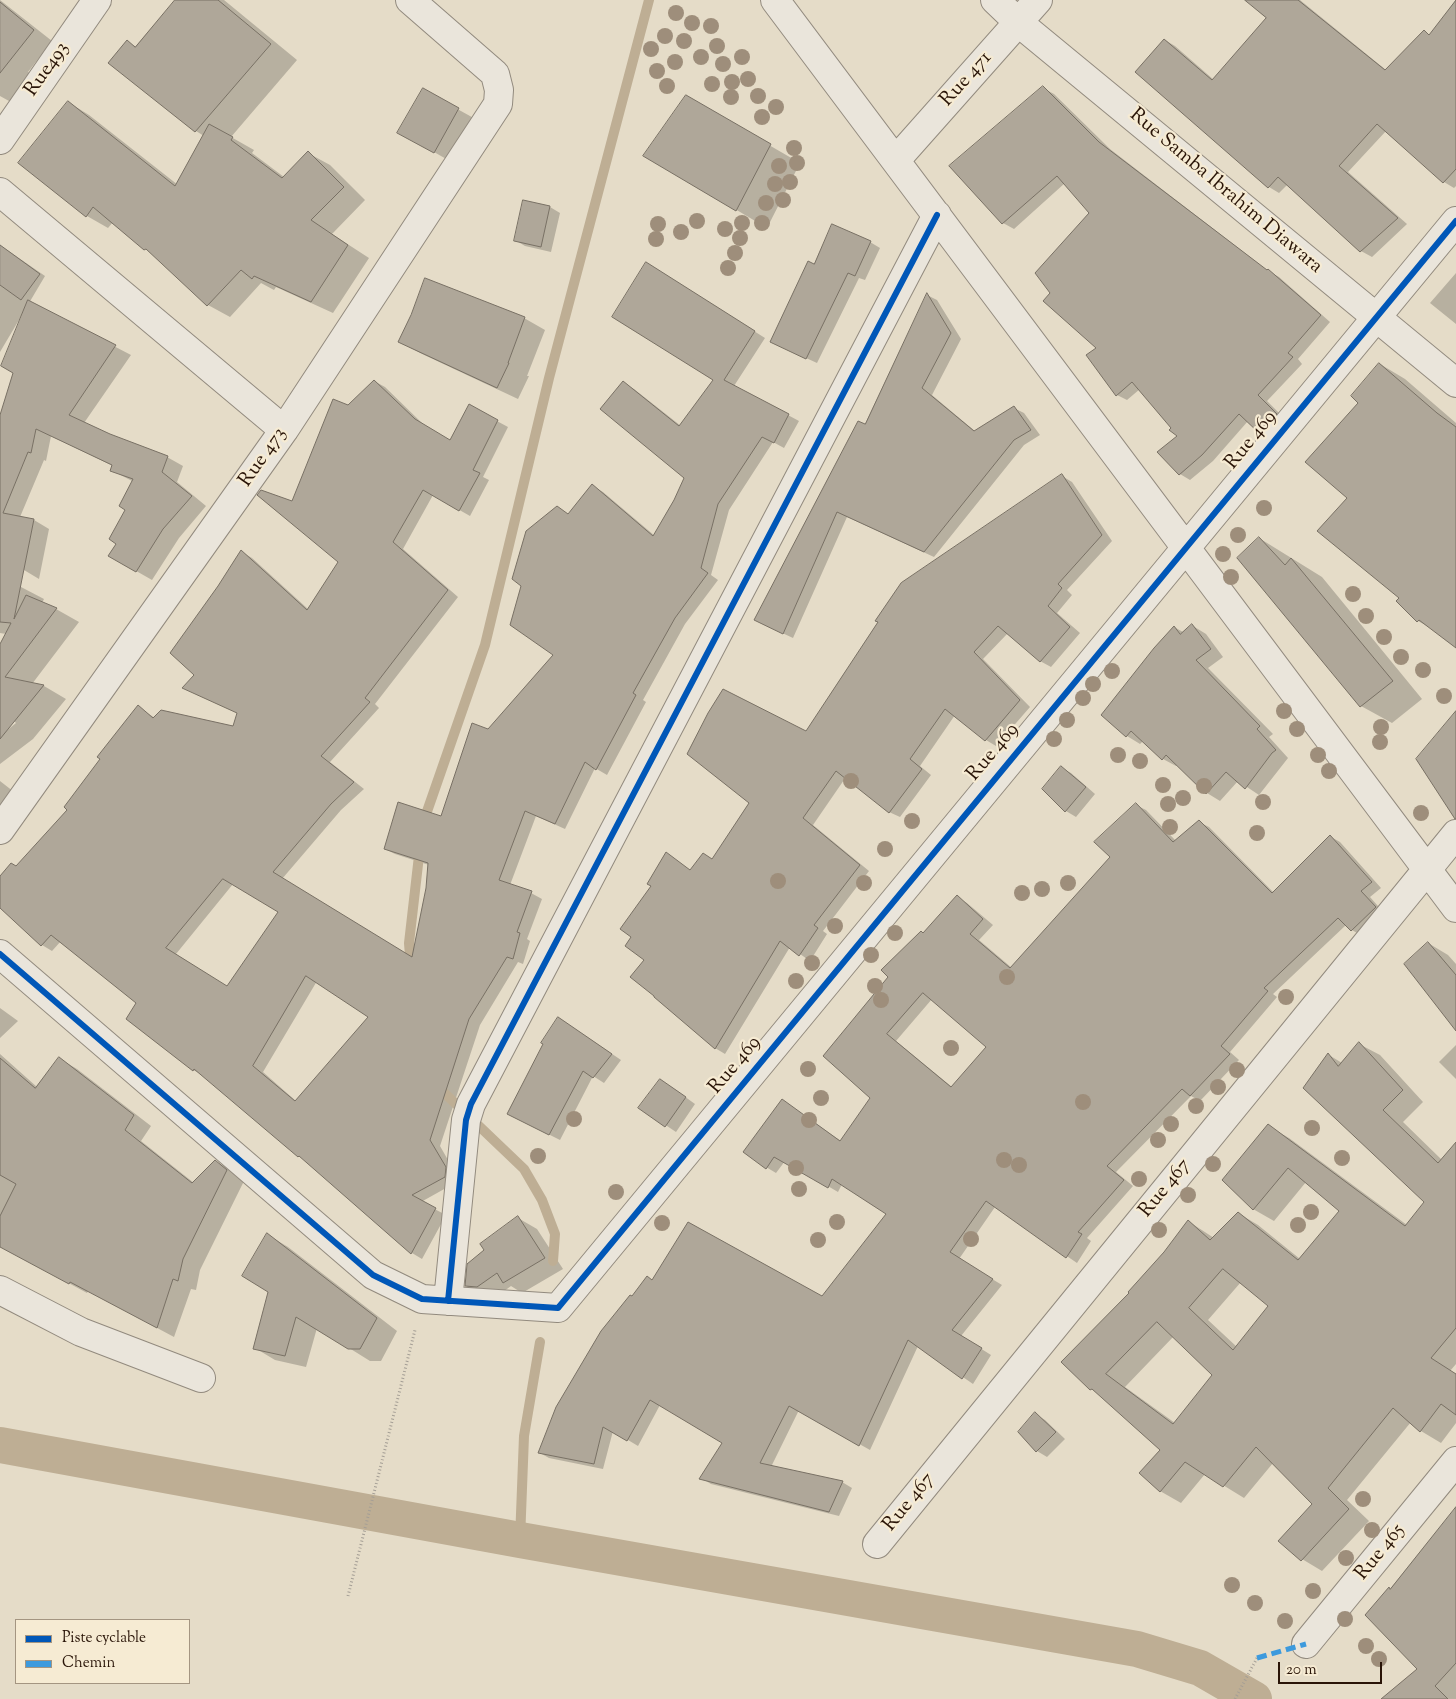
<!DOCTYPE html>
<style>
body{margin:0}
#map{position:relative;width:1456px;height:1699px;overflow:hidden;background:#e5dcc8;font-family:"Sorts Mill Goudy",serif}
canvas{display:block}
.legend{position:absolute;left:15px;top:1619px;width:175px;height:65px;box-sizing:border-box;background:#f6ebd3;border:1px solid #a49581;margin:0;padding:6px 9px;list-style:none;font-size:15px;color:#291407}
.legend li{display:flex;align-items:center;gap:10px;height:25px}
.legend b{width:25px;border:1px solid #a49581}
.scale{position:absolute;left:1278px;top:1662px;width:104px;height:22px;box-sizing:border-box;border:2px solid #291407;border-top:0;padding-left:6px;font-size:15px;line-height:18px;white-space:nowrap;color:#291407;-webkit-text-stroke:4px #f6ebd3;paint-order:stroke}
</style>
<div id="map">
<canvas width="1456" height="1699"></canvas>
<ul class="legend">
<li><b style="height:6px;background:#0057b8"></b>Piste cyclable</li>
<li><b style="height:6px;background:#3d9add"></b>Chemin</li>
</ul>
<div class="scale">20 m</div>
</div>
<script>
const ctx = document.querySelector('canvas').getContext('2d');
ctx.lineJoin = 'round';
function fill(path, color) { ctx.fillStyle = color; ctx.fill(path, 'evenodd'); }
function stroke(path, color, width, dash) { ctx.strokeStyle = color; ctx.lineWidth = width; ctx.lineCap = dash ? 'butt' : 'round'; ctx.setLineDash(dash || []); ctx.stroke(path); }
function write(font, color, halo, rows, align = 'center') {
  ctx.font = font + ' "Sorts Mill Goudy",serif'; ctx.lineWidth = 4.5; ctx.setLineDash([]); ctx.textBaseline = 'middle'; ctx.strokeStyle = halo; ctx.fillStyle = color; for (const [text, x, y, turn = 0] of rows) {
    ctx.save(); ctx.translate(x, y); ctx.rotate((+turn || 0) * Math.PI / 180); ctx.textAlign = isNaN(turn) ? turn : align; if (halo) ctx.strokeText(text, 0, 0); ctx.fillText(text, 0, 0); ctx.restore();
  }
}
fill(new Path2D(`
 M0,0L52,41L28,72L35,76L18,106L0,96Z
 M176,0H224L297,60L231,137L254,150L252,153L284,177L308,153L330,165L365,200L332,234L369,258L333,313L276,287L274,290L261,283L230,317L208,305L152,253L113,222L108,228L87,216L68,102L89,115L178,185L204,136L196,131L110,63L127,42L137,47Z
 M1247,0H1300L1386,70L1424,32L1430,36L1456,0V186L1454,188L1444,182L1386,131L1348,172L1407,224L1372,257L1361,251L1288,184L1279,193L1269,187L1136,72L1165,40L1175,46L1214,80L1268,18Z
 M1043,88L1054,94L1110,149L1268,271L1279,277L1330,322L1298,359L1302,364L1267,401L1286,420L1271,439L1261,433L1248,421L1213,461L1190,480L1180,474L1179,436L1140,389L1127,400L1117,395L1098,349L1052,293L1091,213L1065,183L1014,229L1003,223L951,166Z
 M423,90L479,121L455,164L399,132Z
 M686,97L800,163L767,228L644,155Z
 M524,201L550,207L560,213L551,252L525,246L515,240Z
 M870,242L880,248L865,280L859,278L817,363L782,347L815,265Z
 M0,245L45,276L0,352Z
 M657,270L765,338L734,386L799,421L784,448L773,442L729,510L711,575L718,580L685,624L643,700L646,702L607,775L595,768L565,829L536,816L510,885L531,893L542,899L527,939L530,941L523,964L518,962L480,1025L440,1146L456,1174L455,1183L421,1202L446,1215L422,1259L412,1253L309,1162L299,1156L201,1074L193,1070L137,1003L61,941L52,951L42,945L0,899V878L16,867L68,810L138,707L155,718L233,727L238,713L184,688L196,675L219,587L242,552L252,558L308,609L340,562L293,503L348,406L374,381L385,387L425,426L450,441L469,406L508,427L483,477L489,480L470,516L433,495L403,549L458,597L375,704L379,708L330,762L364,789L341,810L282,879L413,958L427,888L429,865L395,854L385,849L442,818L488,730L554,654L557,507L569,515L592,486L603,492L655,536L675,501L686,478L623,383L634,389L681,426L715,379ZM233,884L279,912L227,988L176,954ZM317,981L370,1017L296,1101L263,1072Z
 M1456,273V324L1430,303Z
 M927,295L937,300L961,339L932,395L976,432L1014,408L1024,413L1040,435L1024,445L934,557L847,517L793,638L765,625L866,426Z
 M35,305L131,355L84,423L109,435L167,457L183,466L177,482L206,506L179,538L152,580L110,556L118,544L134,482L111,470L113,466L51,436L46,461L44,460L20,517L34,520L49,529L39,579L24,570L0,550V420Z
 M524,318L545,330L527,376H529L518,399L420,353L399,342Z
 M1380,364L1405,379L1456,423V647L1436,631L1418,621L1401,598L1349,498L1360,402Z
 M1062,476L1072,482L1112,541L1067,590L1072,595L1057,613L1080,633L1051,667L1040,661L1008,633L983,659L1030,707L996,746L986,740L955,715L920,766L931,775L900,817L889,812L846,777L813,825L869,871L823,931L827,934L810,961L790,947L725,1054L715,1048L645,959L691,871L713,860L806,733Z
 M1259,538L1322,577L1422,699L1392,723L1361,706Z
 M0,576L44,599L42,603L56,609L79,622L32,684L44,686L66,699L33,739L0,764V736L16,723L14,721L0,732V646L6,634L0,633Z
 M1193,626L1206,634L1223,657L1208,668L1273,734L1269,737L1288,758L1259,795L1238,781L1220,801L1207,793L1178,765L1176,766L1163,759L1143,741L1140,744L1127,736L1102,715L1174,627L1183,632Z
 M1061,768L1071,773L1095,794L1076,817L1066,811L1044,788Z
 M0,781L23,799L0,830Z
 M1136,805L1146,810L1176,841L1199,822L1209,827L1274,893L1331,837L1340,842L1381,888L1370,897L1385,914L1362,936L1352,930L1346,925L1273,994L1277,997L1230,1052L1239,1060L1200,1101L1191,1096L1116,1172L1133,1186L1087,1238L1091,1241L1077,1263L995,1207L959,1259L1002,1285L961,1336L991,1355L973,1384L918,1346L870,1450L799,1410L771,1467L842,1482L852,1488L839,1516L711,1484L701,1478L723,1442L660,1405L638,1446L613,1431L603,1469L549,1458L540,1453L632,1298L653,1281L822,1297L888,1214L842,1184L838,1192L785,1161L776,1173L766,1167L783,1101L841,1141L871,1098L824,1056L924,934L957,897L967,903L993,925L979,940L1012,968L1112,857ZM932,999L987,1047L952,1087L896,1041Z
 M1428,943L1448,955L1456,964V1027Z
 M0,1008L18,1021L0,1038Z
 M559,1018L621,1060L604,1083L593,1076L560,1140L518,1119Z
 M1359,1044L1380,1055L1423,1102L1403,1122L1442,1160L1456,1144V1364L1450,1371L1456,1375V1423L1441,1443L1421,1431L1411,1422L1347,1500L1369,1521L1322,1571L1302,1559L1313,1504L1273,1463L1244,1498L1205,1474L1181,1503L1160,1491L1162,1450L1099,1394L1091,1389L1131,1293L1164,1253L1188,1221L1214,1238L1238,1213L1258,1225L1300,1259L1341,1211L1306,1182L1274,1221L1253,1209L1268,1126L1289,1138L1407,1225L1426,1202L1329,1055L1342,1063ZM1241,1282L1269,1306L1237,1347L1208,1320ZM1174,1336L1214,1375L1175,1423L1125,1387Z
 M1456,1045V1079L1439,1062Z
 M0,1054L37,1087L60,1059L77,1069L151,1126L141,1141L194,1183L215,1161L233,1171L244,1181L200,1270L196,1290L191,1289L174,1337L88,1291L87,1293L0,1246Z
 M670,1086L695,1104L676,1132L640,1108Z
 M518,1218L537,1229L563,1269L522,1293L511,1286L496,1297L485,1296L466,1286L485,1251Z
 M268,1235L288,1247L397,1331L381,1361H370L317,1328L306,1367L275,1360L255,1348L269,1292Z
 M1035,1414L1045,1420L1065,1439L1047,1457L1037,1451Z
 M1456,1509V1699H1410L1419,1669L1391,1590Z`), '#0003');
stroke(new Path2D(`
 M423,823L485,645L549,378L649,0
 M411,969L409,943L420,847
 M435,1084L524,1169L542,1200L555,1234L553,1261
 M520,1540L524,1436L540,1342`), '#beae94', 10);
stroke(new Path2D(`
 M0,1445L520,1540L1137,1649L1200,1668L1254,1699`), '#beae94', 36);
const building = new Path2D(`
 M175,0H218L271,44L195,132L108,63L127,40L135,47Z
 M1245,0H1298L1385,70L1424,30L1429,35L1456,0V169L1443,183L1377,124L1339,166L1398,218L1360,252L1278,177L1268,188L1135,72L1164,39L1212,80L1266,18Z
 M0,2L34,30L0,73Z
 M1043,86L1099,142L1267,270L1268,269L1321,315L1288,353L1293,357L1258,395L1277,414L1260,434L1239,414L1202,455L1179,475L1157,452L1177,436L1169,430L1171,428L1132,382L1116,396L1086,355L1096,348L1043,301L1050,293L1035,273L1089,213L1057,176L1002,224L949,166Z
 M423,88L459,108L434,153L397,133Z
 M686,95L771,144L736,211L643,156Z
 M68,101L175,186L209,124L233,137L231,140L282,178L308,151L344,187L311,220L348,245L311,302L254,276L252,279L241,270L207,306L146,249L144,250L93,207L86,217L18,163Z
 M523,200L550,206L541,247L514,241Z
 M832,224L871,241L855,276L848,273L806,359L770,342L808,261L814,264Z
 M0,245L40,274L21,300L0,285Z
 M646,262L755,331L724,380L789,414L774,443L762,437L718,504L701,568L708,573L675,618L633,693L636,695L596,770L585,762L555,824L525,811L499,880L532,891L517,932L520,933L513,959L507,957L469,1019L430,1140L446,1167L445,1177L412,1195L436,1208L411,1254L299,1156L298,1157L194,1069L193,1071L126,1019L136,1003L51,935L41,946L0,908V876L11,863L16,866L67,810L64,807L100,759L97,757L138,705L153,718L161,710L233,726L237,713L182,688L194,675L170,653L218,586L241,550L307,610L338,562L257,495L261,490L292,501L333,399L348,405L374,380L415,419L450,440L469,404L498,420L473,470L480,473L459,511L423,490L393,542L448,590L365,698L370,702L321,756L354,782L331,804L273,872L412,957L426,888L428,863L384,849L398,802L441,816L472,723L488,729L553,655L510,625L521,586L512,579L526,531L557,506L568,514L592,484L653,536L674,500L684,478L600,409L623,381L679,426L713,380L612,317ZM223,879L278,912L227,986L166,948ZM306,976L368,1017L295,1101L253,1066Z
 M425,278L525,317L508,363H509L497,388L398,342L411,315Z
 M927,293L951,333L922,388L974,431L1014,406L1031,430L1014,440L924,552L837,512L783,634L754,620L858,421L865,424Z
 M28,300L116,345L69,415L110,434L168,456L162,472L192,496L163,529L136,572L108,556L116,544L109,539L125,510L119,506L133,479L110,471L112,465L36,429L31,453L28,452L3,513L34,519L14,619L26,595L57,608L5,677L44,685L0,739V644L11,623L0,622V415L13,373L1,366Z
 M1379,363L1437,413L1456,427V648L1419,620L1417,622L1396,601L1399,598L1317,531L1347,498L1305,462L1358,403L1351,396Z
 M1062,474L1102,535L1058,584L1062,588L1048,606L1070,627L1040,662L998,626L974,652L1020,700L985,741L945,709L910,759L922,769L889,813L836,771L803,818L860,865L814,925L818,928L799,956L780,941L715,1049L654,997V996L630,977L644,960L625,946L631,937L620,929L651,886L647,884L666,852L690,870L703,853L712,859L749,803L687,754L708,713L723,689L806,731L878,622L875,621L901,583Z
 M1259,537L1285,565L1291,558L1393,681L1360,707L1237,558Z
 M1192,624L1211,649L1196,660L1260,726L1257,729L1276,750L1272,753L1245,789L1226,772L1206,794L1166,755L1162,760L1131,731L1126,737L1101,715L1154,648L1174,626L1180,634Z
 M1456,711V819H1455L1416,759Z
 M1061,766L1086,787L1065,812L1042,789Z
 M1136,803L1173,842L1199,820L1272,893L1330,835L1372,882L1361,891L1376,907L1351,931L1338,918L1264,988L1268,991L1221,1046L1230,1054L1190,1096L1182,1089L1107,1166L1124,1180L1078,1232L1082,1234L1066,1258L986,1201L950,1252L993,1279L952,1330L982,1348L962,1379L908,1340L859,1446L789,1406L760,1463L843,1481L829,1512L699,1479L722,1443L650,1400L627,1441L603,1427L594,1464L538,1453L556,1407L601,1331L630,1295L632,1296L647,1276L652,1280L688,1222L822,1296L886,1214L832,1179L828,1188L774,1157L766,1169L743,1152L782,1099L840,1141L870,1098L823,1056L888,977L881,970L921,931L923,933L957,895L983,919L970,934L1010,968L1110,857L1094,842ZM923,993L986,1047L951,1087L887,1034Z
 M1428,942L1456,975V1031L1404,964Z
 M558,1017L612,1054L593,1078L583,1071L549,1135L507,1114L543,1044L541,1043Z
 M1359,1042L1403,1090L1383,1110L1438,1163L1456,1142V1328L1431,1358L1456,1374V1415L1441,1404L1420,1432L1393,1408L1328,1488L1349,1509L1301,1561L1278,1541L1312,1504L1256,1447L1223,1487L1185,1462L1160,1492L1139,1473L1160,1450L1092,1389L1090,1390L1061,1362L1129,1293L1128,1292L1164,1252L1188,1220L1210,1240L1238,1212L1298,1260L1339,1211L1288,1168L1253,1210L1222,1180L1268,1124L1405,1226L1424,1202L1303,1088L1328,1053L1338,1066ZM1223,1269L1268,1306L1233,1350L1189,1308ZM1157,1322L1212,1375L1173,1424L1106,1374Z
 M59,1057L134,1115L125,1130L192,1183L215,1160L227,1170L183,1259L178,1281L173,1279L157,1328L70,1282L69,1284L0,1247V1216L16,1184L0,1175V1058L35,1088Z
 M660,1079L686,1097L665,1127L638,1108Z
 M518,1216L545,1258L503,1283L497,1273L477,1287L465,1286L467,1264L484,1250L480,1244Z
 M267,1233L377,1318L360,1349H348L296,1317L285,1356L253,1349L268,1292L242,1276Z
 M1035,1412L1056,1432L1036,1452L1018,1432Z
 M1456,1507V1663L1435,1686L1448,1699H1381L1417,1669L1365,1615L1389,1587L1390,1589Z`);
fill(building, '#afa799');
stroke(building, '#787064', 1);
const minor = new Path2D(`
 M775,0L1456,908
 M995,0L1019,23L1456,383
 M0,140L97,0
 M896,160L1038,0
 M0,192L284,430
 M0,830L284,430L498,104L499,90L495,74L410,0
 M0,954L373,1275L422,1299L558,1308L1456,221
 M0,1290L81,1332L201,1378
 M448,1301L466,1120L471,1104L937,215
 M877,1544L1456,834
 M1306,1644L1456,1461`);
stroke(minor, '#928a7e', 30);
stroke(new Path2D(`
 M348,1596L415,1330
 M1235,1699L1257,1658`), '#a49e95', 3, [1, 2.5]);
stroke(minor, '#eae5db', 28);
stroke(new Path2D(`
 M1257,1658L1306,1644`), '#3d9add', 5, [10, 5]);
stroke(new Path2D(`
 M0,954L373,1275L422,1299L558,1308L1456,221
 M448,1301L466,1120L471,1104L937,215`), '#0057b8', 6);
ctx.fillStyle = '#9e8e7b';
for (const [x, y] of [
 [676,13],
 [692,23],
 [711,26],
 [665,36],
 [684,41],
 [717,46],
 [651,49],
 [701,57],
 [742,57],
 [675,62],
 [723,64],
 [657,71],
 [748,79],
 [732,82],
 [712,84],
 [667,86],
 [758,96],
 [731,97],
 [776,107],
 [762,117],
 [794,148],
 [797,163],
 [779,166],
 [790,182],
 [775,184],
 [783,200],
 [766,203],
 [697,221],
 [742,223],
 [762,223],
 [658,224],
 [725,229],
 [681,232],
 [740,238],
 [656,239],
 [735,253],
 [728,268],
 [1264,508],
 [1238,535],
 [1223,554],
 [1231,577],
 [1353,594],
 [1366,616],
 [1384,637],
 [1401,657],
 [1423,670],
 [1112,671],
 [1093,684],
 [1444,696],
 [1083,698],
 [1284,711],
 [1067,720],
 [1381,727],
 [1297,729],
 [1054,739],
 [1380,742],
 [1118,755],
 [1318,755],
 [1140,761],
 [1329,771],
 [851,781],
 [1163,785],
 [1204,786],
 [1183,798],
 [1263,802],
 [1168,804],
 [1421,813],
 [912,821],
 [1170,827],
 [1257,833],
 [885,849],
 [778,881],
 [864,883],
 [1068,883],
 [1042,889],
 [1022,893],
 [835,926],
 [895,933],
 [871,955],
 [812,963],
 [1007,977],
 [796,981],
 [875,986],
 [1286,997],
 [881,1000],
 [951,1048],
 [808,1069],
 [1237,1070],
 [1218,1087],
 [821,1098],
 [1083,1102],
 [1196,1106],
 [574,1119],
 [809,1120],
 [1171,1124],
 [1312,1128],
 [1158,1140],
 [538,1156],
 [1342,1158],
 [1004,1160],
 [1213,1164],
 [1019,1165],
 [796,1168],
 [1139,1179],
 [799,1189],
 [616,1192],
 [1188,1195],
 [1311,1212],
 [837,1222],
 [662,1223],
 [1298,1225],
 [1159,1230],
 [971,1239],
 [818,1240],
 [1363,1499],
 [1372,1530],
 [1346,1558],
 [1232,1585],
 [1313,1591],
 [1255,1603],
 [1345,1619],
 [1285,1621],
 [1366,1646],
 [1379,1659]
]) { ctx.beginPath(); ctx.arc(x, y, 8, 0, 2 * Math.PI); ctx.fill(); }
write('20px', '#291407', '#f6ebd3', [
 ["Rue493",48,70,-55],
 ["Rue 471",967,80,-48],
 ["Rue Samba Ibrahim Diawara",1225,192,40],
 ["Rue 469",1252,441,-51],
 ["Rue 473",264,458,-55],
 ["Rue 469",994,753,-50],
 ["Rue 469",736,1066,-50],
 ["Rue 467",1166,1189,-51],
 ["Rue 467",910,1503,-51],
 ["Rue 465",1381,1553,-51]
]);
</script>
